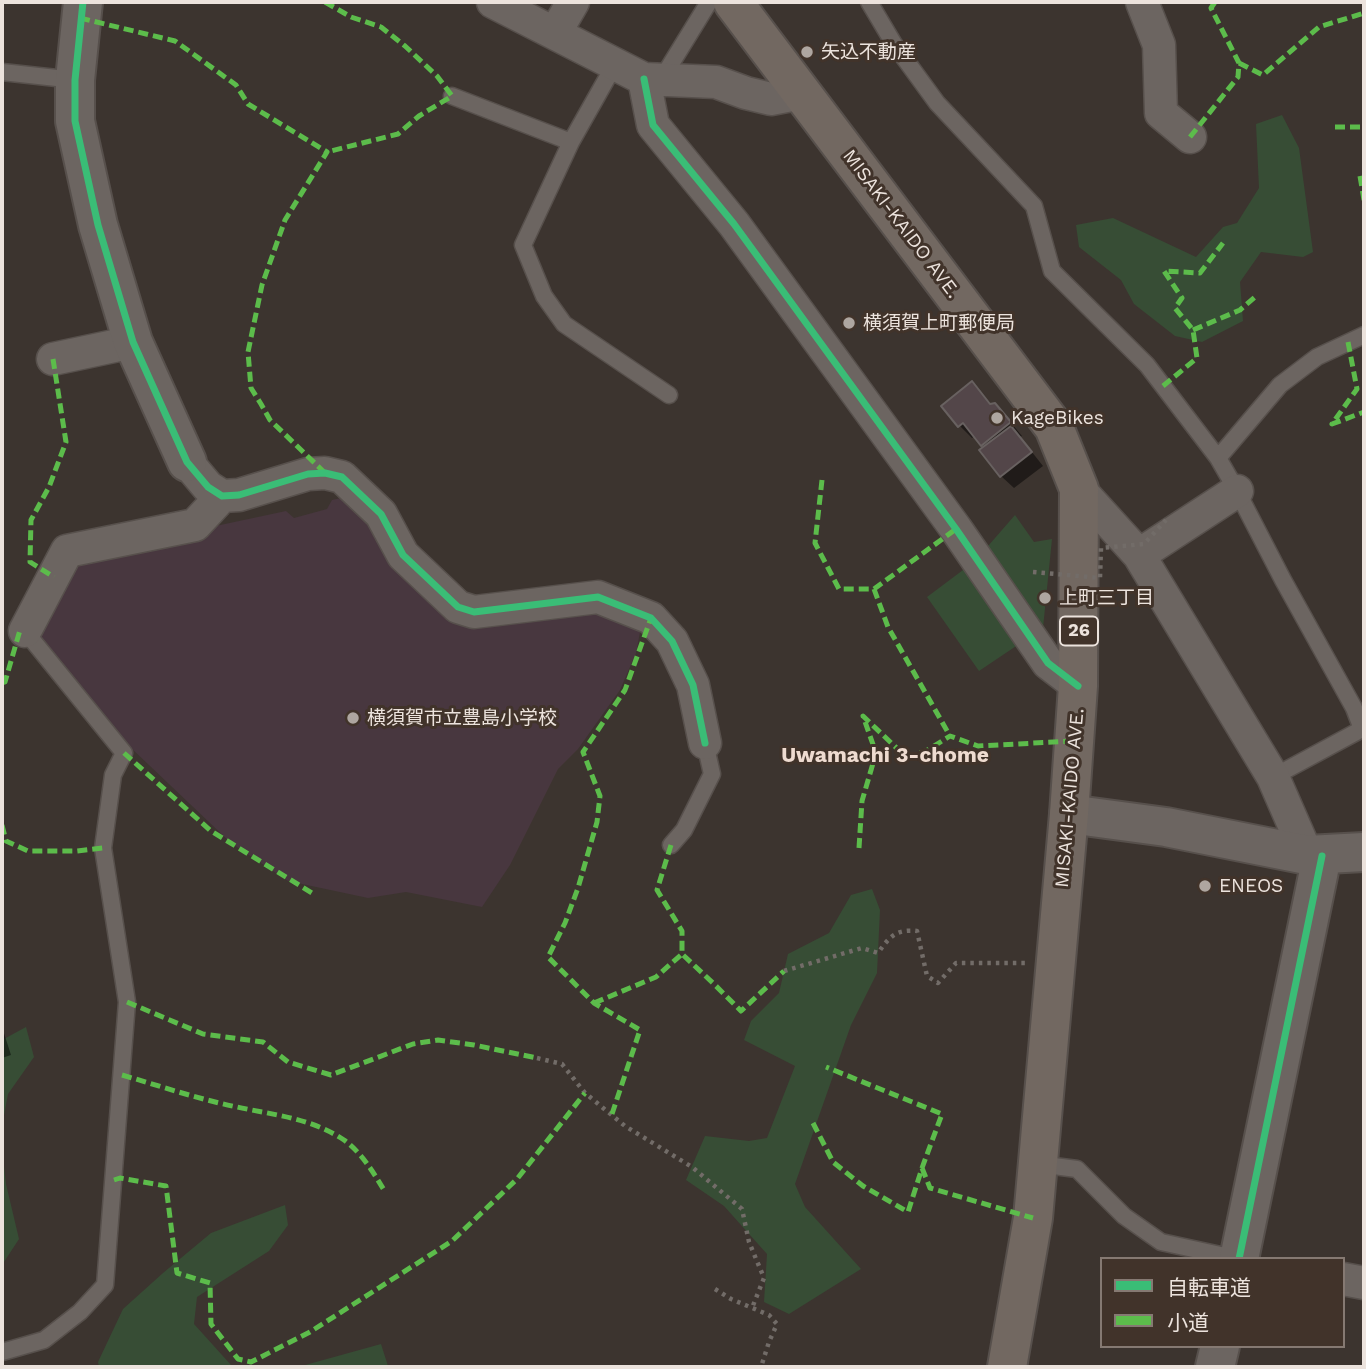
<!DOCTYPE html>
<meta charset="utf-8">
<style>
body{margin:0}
#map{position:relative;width:1366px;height:1369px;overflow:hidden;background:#3c342f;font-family:"Work Sans","Noto Sans JP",sans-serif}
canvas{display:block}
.frame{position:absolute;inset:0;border:4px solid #ece3dd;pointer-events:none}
.legend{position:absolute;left:1100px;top:1257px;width:245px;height:91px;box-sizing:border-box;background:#41332a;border:2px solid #857972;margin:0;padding:9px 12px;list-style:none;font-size:21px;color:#ece3dd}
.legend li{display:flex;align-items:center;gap:14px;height:35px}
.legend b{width:35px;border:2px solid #857972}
</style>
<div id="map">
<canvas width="1366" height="1369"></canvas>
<div class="frame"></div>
<ul class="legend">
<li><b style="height:9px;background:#3abd76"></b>自転車道</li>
<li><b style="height:9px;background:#5cbc4b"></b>小道</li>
</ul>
</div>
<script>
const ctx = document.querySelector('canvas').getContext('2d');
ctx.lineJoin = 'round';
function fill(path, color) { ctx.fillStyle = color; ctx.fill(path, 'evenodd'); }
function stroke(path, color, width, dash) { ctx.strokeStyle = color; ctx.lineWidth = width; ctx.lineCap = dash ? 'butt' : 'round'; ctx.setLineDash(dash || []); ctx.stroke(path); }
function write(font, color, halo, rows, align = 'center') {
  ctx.font = font + ' "Work Sans","Noto Sans JP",sans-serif'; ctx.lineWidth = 6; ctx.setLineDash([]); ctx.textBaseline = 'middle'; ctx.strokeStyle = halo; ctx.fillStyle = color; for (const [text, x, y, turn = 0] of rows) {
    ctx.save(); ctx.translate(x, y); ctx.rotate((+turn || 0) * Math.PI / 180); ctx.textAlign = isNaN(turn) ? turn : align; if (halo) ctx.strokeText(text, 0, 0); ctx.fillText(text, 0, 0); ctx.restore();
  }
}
fill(new Path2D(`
 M359,494L468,623L573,599L641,627L636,653L620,690L578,749L558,769L510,865L482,907L406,892L368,898L288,881L231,843L130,747L31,633L75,556L286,511L294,518L327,509L332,500Z`), '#48373f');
fill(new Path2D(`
 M1282,115L1299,148L1313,252L1303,257L1261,252L1240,282L1243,321L1202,342L1175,336L1134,304L1121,280L1079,247L1076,225L1113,218L1196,257L1223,227L1237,223L1259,188L1256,124Z
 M1015,515L1034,542L1052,539L1043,628L979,671L927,597L975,561Z
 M872,889L880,910L877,973L851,1025L795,1184L805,1207L861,1269L789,1314L764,1302L767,1254L724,1206L686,1180L705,1136L749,1141L767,1138L795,1066L744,1040L751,1021L779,993L788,954L829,933L851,895Z
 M26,1027L34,1057L8,1094L2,1126V1040Z
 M2,1149L6,1184L19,1239L2,1265Z
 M285,1205L288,1225L269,1251L197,1297L194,1324L231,1365L237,1367H99L98,1362L123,1309L163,1273L211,1233Z
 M381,1344L388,1366L385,1367H298Z`), '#374d35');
fill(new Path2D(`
 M972,384L992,405L994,404L1007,418L1022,436L1020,437L1043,466L1014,488L1001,476L985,448L975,436L972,438L960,426L944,406Z
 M2,1027L11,1055L2,1058Z`), '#0007');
const building = new Path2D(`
 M972,381L990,404L995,403L1011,422L981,446L963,423L958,427L941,406Z
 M1011,426L1032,452L1000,477L979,450Z`);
fill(building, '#534649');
stroke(building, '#686160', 2);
const service = new Path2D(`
 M869,2L894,44L937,103L1034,206L1052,271L1147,365L1218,458L1237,491L1283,580L1354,708L1362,729
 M615,64L571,142L523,245L544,296L564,324L669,395
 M2,72L75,80
 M661,80L709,2
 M452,96L571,142
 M1218,458L1280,385L1317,357L1364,335
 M1273,777L1362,729L1364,730
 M671,845L684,830L712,774L705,743
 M1038,1164L1077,1169L1124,1216L1161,1242L1239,1259
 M2,1352L44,1340L80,1312L105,1285L127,1002L103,848L113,775L124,753L25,631L20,630`);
const minor = new Path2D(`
 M493,2L644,79L716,82L746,93L771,99L802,93
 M1142,2L1159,45L1161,113L1190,137
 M555,33L573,2
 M644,79L653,125L734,224L956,529L1048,663L1078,686
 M53,359L133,342
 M187,462L208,487L222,496L239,495L308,474L325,473L342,477L381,514L403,555L458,607L474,612L598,597L651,618L672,641L693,685L705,743
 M1079,489L1139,555L1273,777L1307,855
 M1139,555L1237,491
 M25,631L67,551L195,525L222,496
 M1343,1279L1364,1283`);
const tertiary = new Path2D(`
 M83,2L75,80V121L98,225L133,342L187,462
 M1069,814L1166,827L1307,855L1364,852
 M1239,1259L1322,856
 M1215,1367L1220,1346`);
const primary = new Path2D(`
 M733,2L1054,427L1079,489L1078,686L1069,814L1033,1218L1007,1367`);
stroke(service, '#57504c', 19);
stroke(minor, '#57504c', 35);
stroke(tertiary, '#57504c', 42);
stroke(primary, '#57504c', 42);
stroke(new Path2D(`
 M784,971L862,948L878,953C890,936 896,929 917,931L927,976L938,983L956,963H1027
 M537,1058L562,1064L585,1093L625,1126L692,1167L742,1209L749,1242L764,1278L752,1308
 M715,1289L731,1299L769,1315L777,1324L769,1342L761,1367`), '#726c68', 4.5, [3.5, 5]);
stroke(service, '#6c6561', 16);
stroke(minor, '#6c6561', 32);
stroke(tertiary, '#6c6561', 38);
stroke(primary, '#726861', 38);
stroke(new Path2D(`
 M1033,572L1100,578L1101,548L1144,544L1166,520`), '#726c68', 4.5, [3.5, 5]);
stroke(new Path2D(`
 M325,2L351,17L381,27L405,46L437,76L452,96L419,116L398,134L327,152
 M80,18L175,41L236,85L248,104L327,152L285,220L262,285L248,352L251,388L261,404L270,420L325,473
 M1239,63L1263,75L1319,27L1364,13
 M1335,127H1364
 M1190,137L1238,77L1239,63L1211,8L1215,2
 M1360,176L1364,200
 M1193,330L1240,310L1255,297
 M1348,342L1357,389L1332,424L1364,412
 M53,359L66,442L49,487L31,520L30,562L54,577
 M1163,386L1197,358L1193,330L1175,308L1182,298L1164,271L1200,273L1223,243
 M822,480L815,543L839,589H874L956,529
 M874,589L888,627L950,736
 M2,683L5,682L20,630
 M124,753L211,831L312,893
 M2,825L6,841L28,851H77L103,848
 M671,845L657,890L682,931V954L714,984L741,1011L784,971
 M859,848L862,801L876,753L863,716L906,757L926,751L950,736L978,746L1074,741
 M127,1002L203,1034L263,1042L288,1062L331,1075L413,1044L438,1040L474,1045L537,1058
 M594,1003L656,977L682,954
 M122,1075C160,1086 198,1099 237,1107C274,1115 311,1118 344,1140C362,1153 373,1172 384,1190
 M612,1114L640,1030L594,1003L548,957L565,923L578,888L597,822L600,796L583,752L625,690L651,618
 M813,1123L833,1162L863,1186L908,1212L922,1168L942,1114L826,1067
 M922,1168L930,1188L1033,1218
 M114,1180L120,1178L166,1186L177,1273L210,1283L211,1324L238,1359L251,1362L310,1332L452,1241L517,1179L585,1093`), '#5cbc4b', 5, [10, 5]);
stroke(new Path2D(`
 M83,2L75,80V121L98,225L133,342L187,462L208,487L222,496L239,495L308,474L325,473L342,477L381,514L403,555L458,607L474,612L598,597L651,618L672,641L693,685L705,743
 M644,79L653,125L734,224L956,529L1048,663L1078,686
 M1239,1259L1322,856`), '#3abd76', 7);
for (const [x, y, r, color] of [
 [807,52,7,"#aea6a0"],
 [849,323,7,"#aea6a0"],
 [997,418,7,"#aea6a0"],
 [1045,598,7,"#aea6a0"],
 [353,718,7,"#aea6a0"],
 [1205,886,7,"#aea6a0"]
]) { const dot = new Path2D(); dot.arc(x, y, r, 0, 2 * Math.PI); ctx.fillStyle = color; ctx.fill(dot); stroke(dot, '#41332a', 2.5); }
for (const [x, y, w] of [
 [1079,631,38]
]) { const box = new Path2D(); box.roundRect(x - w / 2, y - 14.5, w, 29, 5); ctx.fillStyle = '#41332a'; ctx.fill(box); stroke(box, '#ece3dd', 2); }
write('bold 18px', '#ece3dd', null, [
 ["26",1079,631]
]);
write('19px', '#ece3dd', '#41332a', [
 ["矢込不動産",821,52],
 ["横須賀上町郵便局",863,323],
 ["KageBikes",1011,418],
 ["上町三丁目",1059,598],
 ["横須賀市立豊島小学校",367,718],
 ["ENEOS",1219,886]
], 'left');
write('19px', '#ece3dd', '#41332a', [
 ["MISAKI-KAIDO AVE.",901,224,53],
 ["MISAKI-KAIDO AVE.",1070,798,-85]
]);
write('bold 21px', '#eedbd0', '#41332a', [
 ["Uwamachi 3-chome",885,756]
]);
</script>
